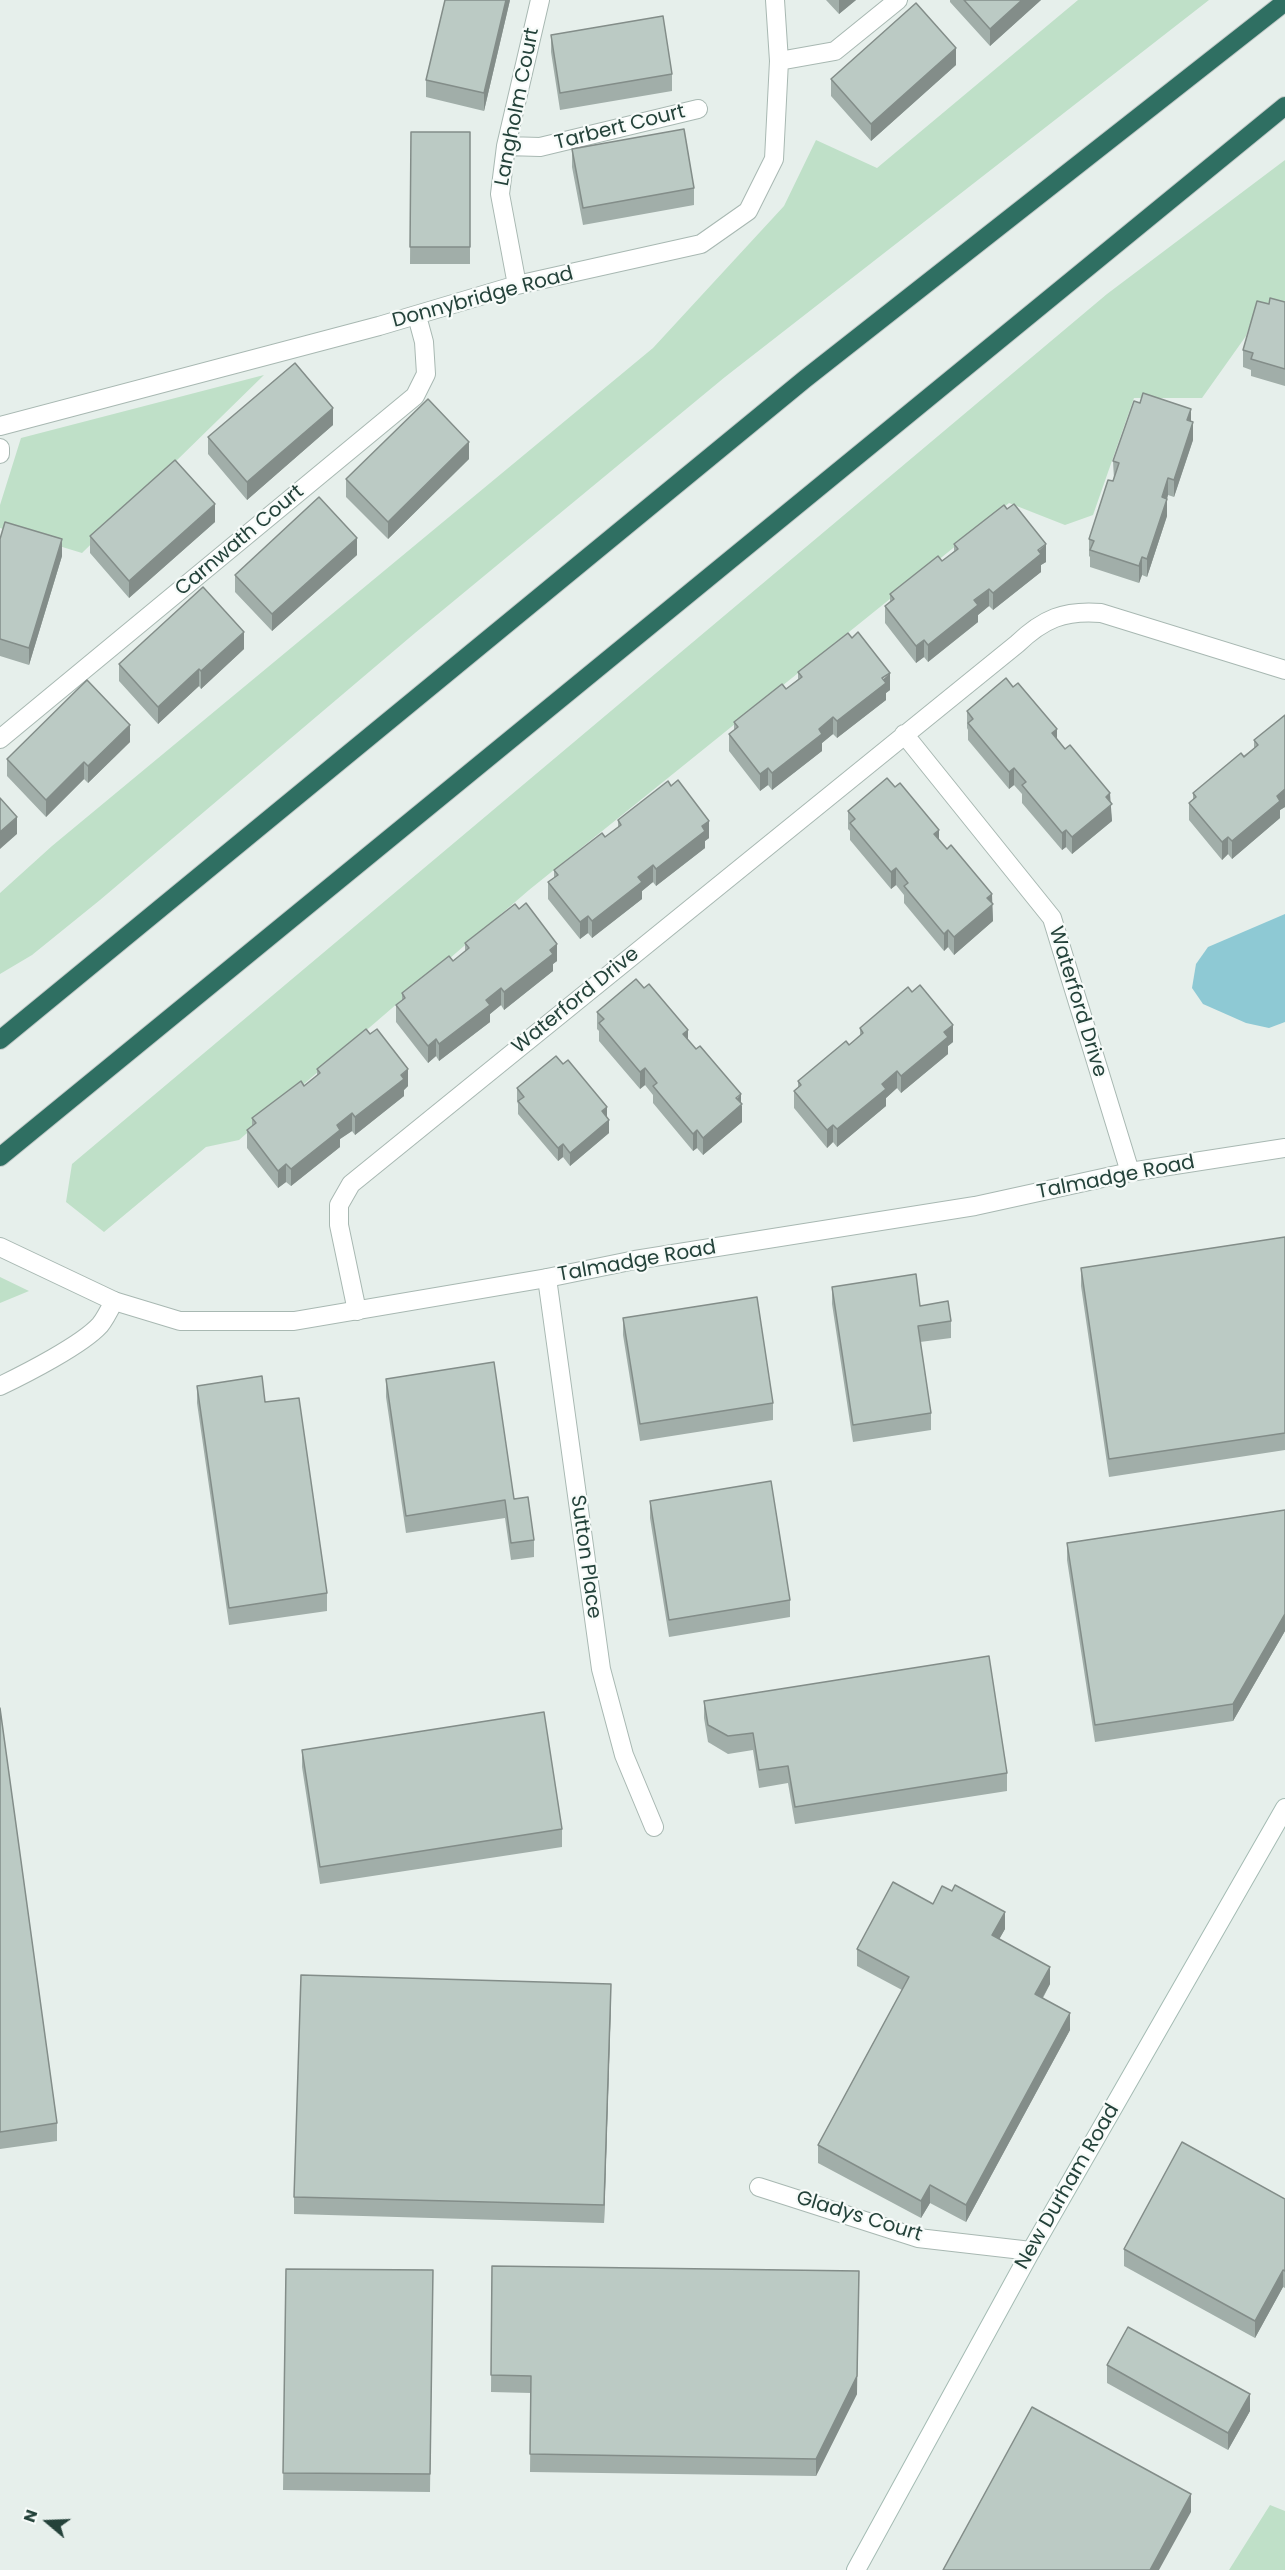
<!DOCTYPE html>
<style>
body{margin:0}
#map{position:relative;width:1285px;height:2570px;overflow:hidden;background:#e6efeb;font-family:Poppins,sans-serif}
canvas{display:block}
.north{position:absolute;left:18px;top:2492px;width:60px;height:60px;-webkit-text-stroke:4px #f7fbf9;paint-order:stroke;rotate:289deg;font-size:16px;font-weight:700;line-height:24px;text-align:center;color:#24423a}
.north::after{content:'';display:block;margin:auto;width:21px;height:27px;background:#24423a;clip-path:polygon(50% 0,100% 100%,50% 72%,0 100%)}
</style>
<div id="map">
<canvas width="1285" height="2570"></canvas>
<div class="north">N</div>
</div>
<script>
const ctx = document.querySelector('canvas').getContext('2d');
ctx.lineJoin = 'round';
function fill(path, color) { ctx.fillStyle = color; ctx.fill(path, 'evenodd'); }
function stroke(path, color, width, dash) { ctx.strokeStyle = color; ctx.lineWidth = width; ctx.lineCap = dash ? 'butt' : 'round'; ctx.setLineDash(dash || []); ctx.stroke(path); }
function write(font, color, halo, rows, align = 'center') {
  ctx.font = font + ' Poppins,sans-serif'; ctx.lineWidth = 4.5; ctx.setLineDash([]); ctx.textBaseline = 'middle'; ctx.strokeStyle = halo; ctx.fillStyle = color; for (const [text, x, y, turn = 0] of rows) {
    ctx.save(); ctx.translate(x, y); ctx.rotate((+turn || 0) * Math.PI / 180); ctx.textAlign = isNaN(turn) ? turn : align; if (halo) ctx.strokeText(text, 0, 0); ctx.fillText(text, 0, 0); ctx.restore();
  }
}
fill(new Path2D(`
 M1078,0H1209L725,377L415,633L100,900L32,955L0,974V893L52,846L653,348L784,206L816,140L877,168Z
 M1285,160V313L1257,305L1246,336L1202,398H1134L1093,515L1065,525L1009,503L529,890L239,1140L206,1147L104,1232L66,1202L72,1164L1107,294Z
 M264,375L82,553L0,528V505L21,438Z
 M0,1277L29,1291L0,1303Z
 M1270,2505L1285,2511V2570H1229Z`), '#bfe0c8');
fill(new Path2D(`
 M1285,914V1022L1269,1028L1246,1023L1203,1004L1192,988L1196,964L1208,947Z`), '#8ec9d4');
const minor = new Path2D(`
 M779,61L835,51L898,0
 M506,146L540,147L698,109
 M517,285L500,194L506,146L540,0
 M0,426L379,326L517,285L701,244L748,211L774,159L779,61L775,0
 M0,448V454
 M904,734L1052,918L1130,1172
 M0,739L415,396L426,374L424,342L417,316
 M547,1278L601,1669L624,1755L654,1827
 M357,1311L339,1225V1205L351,1184L1017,644C1043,619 1064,610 1101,613L1285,670
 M0,1386C25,1374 82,1345 100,1325C105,1319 110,1309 114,1301
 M759,2187L918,2238L1031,2251`);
const tertiary = new Path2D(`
 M0,1247L114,1301L180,1321H294L547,1278L635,1260L975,1206L1130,1172L1285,1148`);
const secondary = new Path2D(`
 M856,2570L1031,2251L1285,1808`);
const motorway = new Path2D(`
 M0,1040L805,379L1285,2
 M0,1157L1285,106`);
stroke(minor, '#a8b8b2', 20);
stroke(tertiary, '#a8b8b2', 20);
stroke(secondary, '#a4bbb3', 20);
stroke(motorway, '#c2cac8', 20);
stroke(minor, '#fff', 18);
stroke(tertiary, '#fff', 18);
stroke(secondary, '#fff', 18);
stroke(motorway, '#2f6f62', 18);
fill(new Path2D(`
 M510,0L484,111L426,97V80Z
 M826,0H856L839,14Z
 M950,0H1041L990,46L950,2Z
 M551,35L672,74V91L560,110L551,52Z
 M956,65L871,141L831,96V79Z
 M411,132H470V264H410Z
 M572,149L694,188V205L583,225L572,167Z
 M1285,302V386L1251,376V370L1243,367V350L1269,304Z
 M1191,422L1193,440L1174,497L1168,495L1167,499V516L1147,577L1142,575L1139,583L1090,567V557L1089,556V539L1114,479L1113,461Z
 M333,425L247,500L208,454V437Z
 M469,459L388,539L346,497V479Z
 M215,522L129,598L90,553V536Z
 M0,539L62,556L29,665L0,656Z
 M954,544L1046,562L1041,565V572L993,610L989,606L978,615V622L928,662L924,657L916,663L885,623V606L890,601V594L942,561L954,551Z
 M357,555L272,631L235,592V575Z
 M244,649L201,689L199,686L158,724L119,681V664Z
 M798,672L890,690L886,693V700L837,738L833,734L822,743V751L772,790L768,785L760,791L729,751V734L734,730V722L786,689L798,679Z
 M967,711L1057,739L1110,803L1112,821L1072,854L1066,847L1062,850L1022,803V794L1014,785L1009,789L968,740V730L967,728Z
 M1285,715V807L1280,810V818L1232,859L1228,854L1222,860L1189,820V803L1193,800V793L1254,748V740Z
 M130,742L88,783L84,779L46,817L7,776V759Z
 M848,811L939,839L992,903L993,921L954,955L948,947L944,951L904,903V895L896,885L891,889L850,840V831L848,829Z
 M618,820L709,838L705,841V848L656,886L653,882L642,891V899L592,938L588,933L580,939L548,899V882L554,878V870L605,837L618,827Z
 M465,943L557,961L553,964V971L504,1010L501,1005L490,1014V1022L439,1061L436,1056L428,1063L396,1022V1005L402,1001V993L453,961L465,951Z
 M597,1012L688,1040L741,1103L742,1122L703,1155L697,1148L693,1151L653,1103V1095L645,1085L640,1089L599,1041V1031L597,1029Z
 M860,1028L953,1042L948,1046V1054L901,1093L897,1088L886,1098V1106L837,1147L833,1142L827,1148L794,1108V1091L798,1088V1081L849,1045L860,1036Z
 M317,1069L408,1086L404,1090V1096L355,1135L352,1131L340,1139V1147L291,1186L286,1182L278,1188L247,1148V1130L252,1126V1118L304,1086L317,1076Z
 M517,1088L607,1117L609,1133L570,1166L563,1157L558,1161L518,1114V1104L517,1101Z
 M1285,1237V1450L1109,1477L1081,1286V1268Z
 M832,1287L920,1306L951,1321V1338L920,1342L931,1413V1430L853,1442L832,1304Z
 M623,1318L773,1403V1420L640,1441L623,1335Z
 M386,1379L514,1499L534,1540V1557L511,1560L505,1518L406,1533L386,1397Z
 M197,1386L265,1402L327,1593V1611L229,1625L197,1403Z
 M650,1501L790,1600V1617L669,1637L650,1518Z
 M1285,1510V1631L1233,1721L1095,1742L1067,1560V1543Z
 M704,1701L1007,1773V1791L795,1824L788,1783L759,1788L753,1750L728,1754L708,1742L704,1718Z
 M0,1708L57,2123V2141L0,2149Z
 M302,1750L562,1829V1847L320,1884L302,1767Z
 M933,1904L1005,1929L999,1939L1050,1984L1043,1998L1070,2030L966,2222L930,2203L921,2218L818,2163V2145L902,1990L857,1966V1949Z
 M611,2001L604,2223L294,2214V2197Z
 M1285,2199V2288L1283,2287L1255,2338L1124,2266V2249Z
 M492,2266L857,2394L816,2476L530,2472L531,2393L491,2392Z
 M286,2269L433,2270L430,2492L283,2490Z
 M1107,2365L1250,2411L1228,2450L1107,2383Z`), '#a1aea9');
fill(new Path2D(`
 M506,0H510L484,111V93Z
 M839,0H856L839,14Z
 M1022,0H1041L990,46V29Z
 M956,48V65L871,141V124Z
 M333,408V425L247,500V482Z
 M1191,409V426L1187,420Z
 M1193,422V440L1174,497V480Z
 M469,442V459L388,539V522Z
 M1168,478V495L1162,515V497Z
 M1167,499V516L1147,577V559Z
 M215,504V522L129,598V581Z
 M357,538V555L272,631V614Z
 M62,539V556L29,665V648Z
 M1046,544V562L1041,565V572L993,610V593Z
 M1142,557V575L1139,583V566Z
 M989,589V606L978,615V622L928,662V645L974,600Z
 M244,632V649L201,689V671Z
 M924,640V657L916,663V646Z
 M199,669V686L158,724V707Z
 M890,673V690L886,693V700L837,738V721Z
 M833,717V734L822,743V751L772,790V773L819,729Z
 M130,725V742L88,783V766Z
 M1057,729V747L1052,733Z
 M84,762V779L46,817V800Z
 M768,768V785L760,791V774Z
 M1014,768V785L1009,789V772Z
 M1285,789V807L1280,810V818L1232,859V841L1277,796Z
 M1110,793L1112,821L1072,854V837L1106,797Z
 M17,817V834L0,849V832Z
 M709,821V838L705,841V848L656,886V869L702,826Z
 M939,830V847L934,834Z
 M1066,830V847L1062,850V833Z
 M1228,837V854L1222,860V842Z
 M653,865V882L642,891V899L592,938V921L638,877Z
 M896,868V885L891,889V872Z
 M992,894L993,921L954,955V937L987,898Z
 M588,916V933L580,939V922Z
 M948,930V947L944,951V934Z
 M557,944V961L553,964V971L504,1010V992Z
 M501,988V1005L490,1014V1022L439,1061V1044L486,1000Z
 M953,1025V1042L948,1046V1054L901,1093V1076L944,1032Z
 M688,1030V1047L683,1034Z
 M436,1039V1056L428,1063V1046Z
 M645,1068V1085L640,1089V1072Z
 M408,1069V1086L404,1090V1096L355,1135V1117Z
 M897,1071V1088L886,1098V1106L837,1147V1129L882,1084Z
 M741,1094V1106L742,1104V1122L703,1155V1138Z
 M607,1107V1120L602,1111Z
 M352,1113V1131L340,1139V1147L291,1186V1169L337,1125Z
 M609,1120V1133L570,1166V1153Z
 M833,1125V1142L827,1148V1130Z
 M697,1130V1148L693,1151V1134Z
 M563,1144V1157L558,1161V1148Z
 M286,1164V1182L278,1188V1171Z
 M1285,1614V1631L1233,1721V1704Z
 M1005,1912V1929L992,1952V1935Z
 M1050,1967V1984L1035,2011V1994Z
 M611,1984V2001L604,2223V2205Z
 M1070,2013V2030L966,2222V2205Z
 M930,2185V2203L921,2218V2201Z
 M1283,2270V2287L1255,2338V2321Z
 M859,2271L857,2394L816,2476V2459Z
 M1250,2394V2411L1228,2450V2433Z
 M1191,2494V2512L1159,2570H1150Z`), '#838d89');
const building = new Path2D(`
 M445,0H506L484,93L426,80Z
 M964,0H1022L990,29Z
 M916,3L956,48L871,124L831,79Z
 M663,16L672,74L560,93L551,35Z
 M684,129L694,188L583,208L572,149Z
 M411,132H470V247H410Z
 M1270,298L1285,302V369L1251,359L1253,353L1243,350L1257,301L1269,304Z
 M295,363L333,408L247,482L208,437Z
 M1143,393L1191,409L1187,420L1193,422L1174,480L1168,478L1162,497L1167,499L1147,559L1142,557L1139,566L1090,550L1094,541L1089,539L1108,480L1113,481L1119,463L1113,461L1134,401L1140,403Z
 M428,399L469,442L388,522L346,479Z
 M175,460L215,504L129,581L90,536Z
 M319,497L357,538L272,614L235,575Z
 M1014,504L1046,544L1038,550L1041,554L993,593L989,589L974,600L978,605L928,645L924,640L916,646L885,606L894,599L890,594L938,556L942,561L958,549L954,544L1004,505L1007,509Z
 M5,522L62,539L29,648L0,639V539Z
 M203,587L244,632L201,671L199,669L158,707L119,664Z
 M858,632L890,673L882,678L886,683L837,721L833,717L819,729L822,734L772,773L768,768L760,774L729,734L738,727L734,722L782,684L786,689L802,677L798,672L848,633L852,638Z
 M1006,678L1013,687L1018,683L1057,729L1052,733L1065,749L1070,745L1110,793L1106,797L1112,804L1072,837L1066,830L1062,833L1022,785L1026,782L1014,768L1009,772L968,723L973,719L967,711Z
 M87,680L130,725L88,766L84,762L46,800L7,759Z
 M1285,715V789L1277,796L1280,801L1232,841L1228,837L1222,842L1189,803L1196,797L1193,793L1241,753L1244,757L1258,745L1254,740Z
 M887,778L895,787L900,783L939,830L934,834L947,849L951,845L992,894L987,898L993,904L954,937L948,930L944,934L904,886L908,883L896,868L891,872L850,823L855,819L848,811Z
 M678,780L709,821L702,826L705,831L656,869L653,865L638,877L642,882L592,921L588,916L580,922L548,882L558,875L554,870L602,833L605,837L621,825L618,820L668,781L671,786Z
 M0,798L17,817L0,832Z
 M526,903L557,944L550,950L553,954L504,992L501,988L486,1000L490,1005L439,1044L436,1039L428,1046L396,1005L405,998L402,993L449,956L453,961L469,948L465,943L515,904L519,909Z
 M636,979L644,988L649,984L688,1030L683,1034L696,1049L700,1046L741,1094L736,1098L742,1104L703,1138L697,1130L693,1134L653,1086L657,1083L645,1068L640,1072L599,1023L604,1019L597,1012Z
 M920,985L953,1025L944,1032L948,1037L901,1076L897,1071L882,1084L886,1089L837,1129L833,1125L827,1130L794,1091L801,1085L798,1081L846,1041L849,1045L863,1033L860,1028L908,987L912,992Z
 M366,1029L370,1034L377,1029L408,1069L401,1075L404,1079L355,1117L352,1113L337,1125L340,1130L291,1169L286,1164L278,1171L247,1130L256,1123L252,1118L301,1081L304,1086L320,1073L317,1069Z
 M556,1056L563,1064L568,1060L607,1107L602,1111L609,1120L570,1153L563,1144L558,1148L518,1101L524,1097L517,1088Z
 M1285,1237V1433L1109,1459L1081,1268Z
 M916,1274L920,1306L948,1301L951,1321L918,1326L931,1413L853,1425L832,1287Z
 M757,1297L773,1403L640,1424L623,1318Z
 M494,1362L514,1499L528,1497L534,1540L511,1543L505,1500L406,1516L386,1379Z
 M262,1376L265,1402L299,1398L327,1593L229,1608L197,1386Z
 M771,1481L790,1600L669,1620L650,1501Z
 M1285,1510V1614L1233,1704L1095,1725L1067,1543Z
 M989,1656L1007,1773L795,1807L788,1766L759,1770L753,1733L728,1736L708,1725L704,1701Z
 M0,1708L57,2123L0,2132Z
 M544,1712L562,1829L320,1867L302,1750Z
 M893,1882L933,1904L942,1886L952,1891L955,1885L1005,1912L992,1935L1050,1967L1035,1994L1070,2013L966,2205L930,2185L921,2201L818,2145L909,1977L857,1949Z
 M301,1975L611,1984L604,2205L294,2197Z
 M1182,2142L1285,2199V2271L1283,2270L1255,2321L1124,2249Z
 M492,2266L859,2271L857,2376L816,2459L530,2454L531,2376L491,2375Z
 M286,2269L433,2270L430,2474L283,2473Z
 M1128,2327L1250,2394L1228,2433L1107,2365Z
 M1032,2407L1191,2494L1150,2570H943Z`);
fill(building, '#bbcac4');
stroke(building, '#838d89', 1.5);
write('20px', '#24423a', '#f7fbf9', [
 ["Langholm Court",518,107,-79],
 ["Tarbert Court",620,128,-14],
 ["Donnybridge Road",483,298,-15],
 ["Carnwath Court",240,541,-40],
 ["Waterford Drive",576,1001,-39],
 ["Waterford Drive",1077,1002,73],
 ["Talmadge Road",1116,1178,-11],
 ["Talmadge Road",637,1262,-10],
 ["Sutton Place",585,1557,82],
 ["New Durham Road",1068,2187,-60],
 ["Gladys Court",859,2217,17]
]);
</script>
